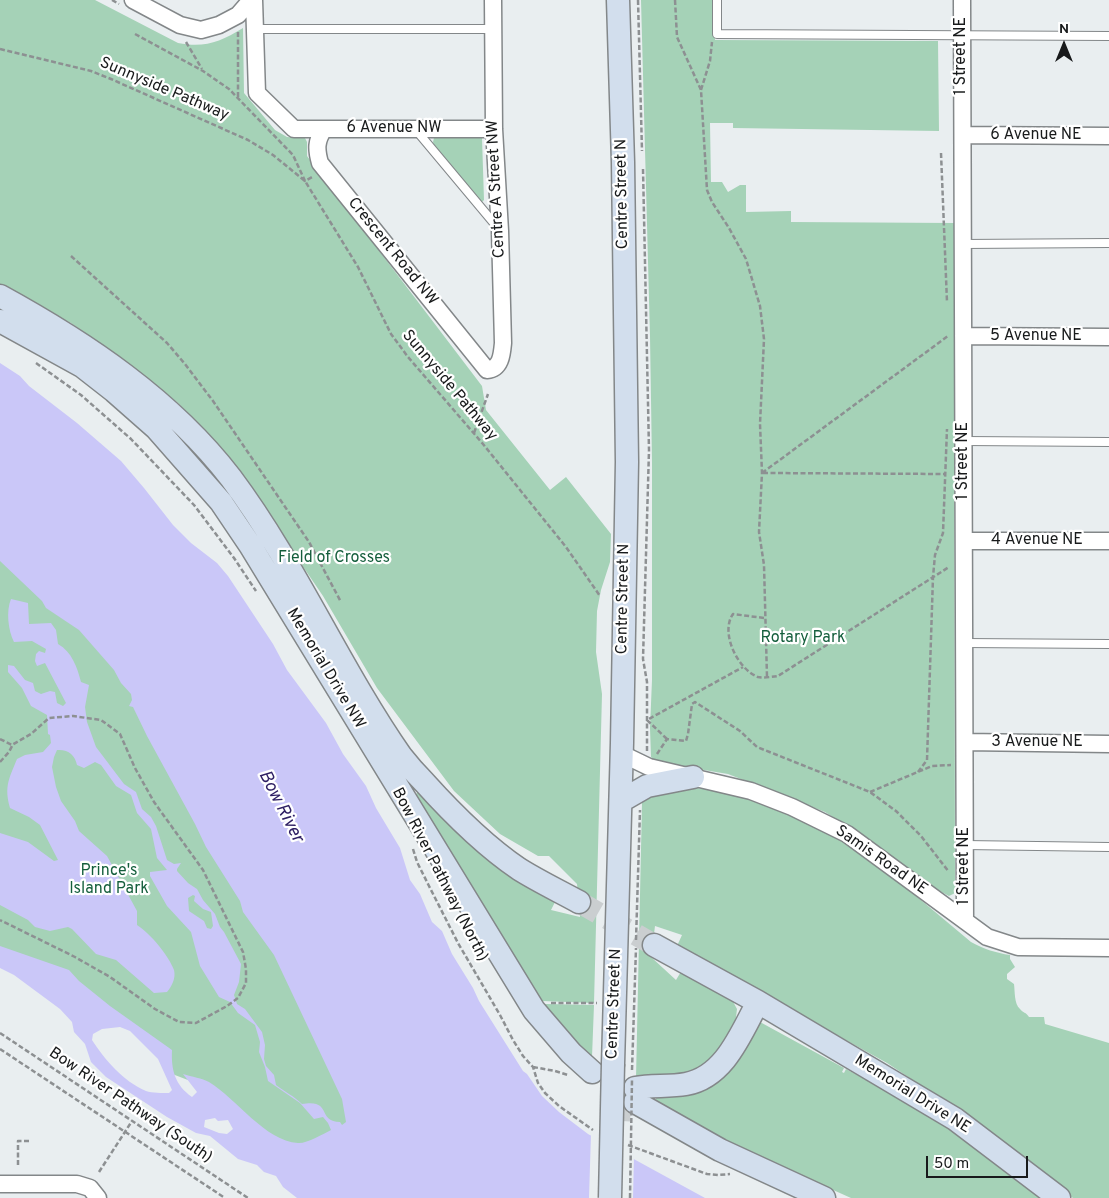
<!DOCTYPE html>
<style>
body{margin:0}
#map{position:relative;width:1109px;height:1198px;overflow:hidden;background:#e9eef0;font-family:Overpass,sans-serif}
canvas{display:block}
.north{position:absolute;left:1039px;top:20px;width:50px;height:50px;-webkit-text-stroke:4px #fff;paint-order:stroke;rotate:0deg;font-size:14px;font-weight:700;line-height:20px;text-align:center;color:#181a1b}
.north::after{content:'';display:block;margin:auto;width:18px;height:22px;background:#181a1b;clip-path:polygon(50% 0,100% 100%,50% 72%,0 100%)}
.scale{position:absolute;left:926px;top:1156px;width:102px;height:22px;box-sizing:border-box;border:2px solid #181a1b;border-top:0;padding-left:6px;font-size:15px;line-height:18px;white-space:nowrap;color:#181a1b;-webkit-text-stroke:4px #fff;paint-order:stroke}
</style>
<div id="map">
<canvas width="1109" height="1198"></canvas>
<div class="north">N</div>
<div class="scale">50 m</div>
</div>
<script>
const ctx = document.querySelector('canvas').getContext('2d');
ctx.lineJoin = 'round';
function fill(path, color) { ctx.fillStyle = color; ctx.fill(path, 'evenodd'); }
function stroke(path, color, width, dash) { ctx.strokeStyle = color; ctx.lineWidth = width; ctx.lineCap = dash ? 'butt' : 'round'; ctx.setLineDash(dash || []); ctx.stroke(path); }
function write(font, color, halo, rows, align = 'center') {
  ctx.font = font + ' Overpass,sans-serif'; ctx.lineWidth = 4.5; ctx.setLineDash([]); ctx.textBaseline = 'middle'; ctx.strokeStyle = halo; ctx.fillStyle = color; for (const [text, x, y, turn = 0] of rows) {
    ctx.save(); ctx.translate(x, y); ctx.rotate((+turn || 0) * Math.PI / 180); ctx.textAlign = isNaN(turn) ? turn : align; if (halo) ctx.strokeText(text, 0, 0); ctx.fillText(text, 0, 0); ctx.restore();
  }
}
fill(new Path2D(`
 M0,0H95L178,43C205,48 220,42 243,28L244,93L275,130L287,137L305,138L307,142V156L482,386L486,410L550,490L566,477L611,534L610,562L601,590L597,611L596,652L602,694L594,1003L542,1001L540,1003L413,797L418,792L459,833L556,900L551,910L580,917L577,884L549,856H538L500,834L454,791L377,688L323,596L227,455L178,403L130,365L71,323L0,288Z
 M641,0H714L715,40L938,41L939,131L733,128V123H710L711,182H722L728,192L740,185H746V212L791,211V222L954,223L955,893L949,896L932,887L864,837L825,812L728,774L656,762L651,757L650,728L652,680V463L650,336Z
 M434,138H482L484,200L482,202L434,145L433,142Z
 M0,555L82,627L135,693L277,953L348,1098L351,1125L301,1147L278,1141L214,1090L167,1072L150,1041L0,953Z
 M673,788H696L727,791L771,806L819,828L851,846L885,870L971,942C984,949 996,953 1010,955V959L1015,967L1007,974V979L1014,984C1015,991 1014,1004 1020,1009C1023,1013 1026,1012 1029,1017H1044L1045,1024L1109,1043V1198H1073L955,1108L887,1063L677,946L682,935L655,926L651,957L676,980L682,970L731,998L737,1009L735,1025L717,1055L693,1073L636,1078L642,803L643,799Z
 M546,1004L594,1005L592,1057C574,1041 558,1025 544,1005Z
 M760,1022L844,1068L842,1072L844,1073L846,1069L936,1117L1043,1198H851L726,1142L655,1103L657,1095L684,1094Z`), '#a5d2b7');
fill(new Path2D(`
 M0,363L20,376L29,386L77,423L121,461L144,488L173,525L191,543L217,563L228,576L273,644L287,670L326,723L343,754L366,786L376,808L400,848L410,880L420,894L432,922L442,931L452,954L473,988L479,1001L523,1071L527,1074L542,1096L559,1112L588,1134L705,1198H297L283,1187L276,1176L264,1172L257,1165L238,1159L210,1136L196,1133L167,1117L106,1077L91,1062L85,1044L74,1032L72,1022L60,1009L14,975L0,968V946L69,970L79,981L110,1006L172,1050C171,1070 175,1085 192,1097L197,1092L183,1074C192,1077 202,1078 209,1082C237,1099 265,1141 298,1143C306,1144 323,1134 331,1130L328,1123L323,1117L314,1119L300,1103L268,1081L265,1067L259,1052L260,1042L255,1025L238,1013L230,1002L219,997L200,966L191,932L167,906L150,876V872L167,870L157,858L151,829L137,813L131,795L116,786L101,765L95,762L84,768L77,765C75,755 68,749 57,750L54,757L52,767L56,787L61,801L75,821L79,831L107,856L137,911V925C150,933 169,956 174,970C176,978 172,986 167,992L154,993L116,960L96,954L72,929L68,927L50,931L35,927L28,920L0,905V833L28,842L54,861L58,860L40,825L29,817L10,808C4,786 9,779 17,759L25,755L43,752L51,743L50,735L48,734L47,715L31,706L22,688L8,672V665L14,666L25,680L33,683L35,691L41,694L50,691L55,692L57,703L63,706L66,703L45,663L37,666L35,661L36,654L39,651L45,653L46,649L32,641L14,642C8,630 6,611 11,599L28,603L29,624L51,623L56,630L58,644C72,652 77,667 81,682L89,685L85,707L87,722L96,747L124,784L136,792L142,809L151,817L156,826L167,860L174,864L181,863L177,869V871L188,883L197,889L203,900L215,914L220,927L224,932L241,964L239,982L234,995L237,1004L245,1009L262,1032L265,1045L264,1059L266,1066L274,1075L276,1085C285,1092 294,1096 302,1104C333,1099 316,1121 340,1122L342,1125L346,1122L342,1099L274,955L243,912L240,901L206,847L195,824L147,736L133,707L129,706L132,700L131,694L121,683L114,670L79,630L46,608L42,601L0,561ZM193,895L195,896L194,901L203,909L211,912L213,926L211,929L207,928L204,921L189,911L188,898ZM120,1027L130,1031L158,1059L172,1090L169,1093C162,1093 152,1093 146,1091C123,1081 105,1060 92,1040L93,1034L102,1029ZM215,1118L218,1121L228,1120L233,1129L227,1134L219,1133L204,1127L205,1120Z`), '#cac7f8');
fill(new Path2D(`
 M591,1133L634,1156L633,1198H589Z`), '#e9eef0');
stroke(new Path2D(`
 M622,1121L624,1095`), '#caced0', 16, [16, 8]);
stroke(new Path2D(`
 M579,902L654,945`), '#caced0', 22, [22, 11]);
const service = new Path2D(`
 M717,0V34L1109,36
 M256,29H493
 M416,130L498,228
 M963,244L1109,243
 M964,441L1109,442
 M964,643L1109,644
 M965,845L1109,847`);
const minor = new Path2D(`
 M133,0L180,25L201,30L219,25L238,15L251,0
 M254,0L257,93L294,129H494
 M962,0L965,921
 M324,129C316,141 316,149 320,163L487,370C501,369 502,354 503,343L500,231L494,129L493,0
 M963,135L1109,136
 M963,336L1109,337
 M964,541H1109
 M965,742L1109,744
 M622,754L649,767L751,791L792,807L847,834L987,937L1018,947L1109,948
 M0,1184H77L90,1188L98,1198`);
const secondary = new Path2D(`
 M0,296C86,343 171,400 231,478C296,565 339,667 401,756C408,765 416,774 424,782C451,812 485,846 519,869C538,881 559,891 579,902
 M0,321L82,366L114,391L156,428L221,502L250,545L534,1010L571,1053L592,1072
 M621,801L647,786L693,777
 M654,945L758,1002L955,1119L1059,1198
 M613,1064L622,743L627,462L623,162L618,0
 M635,1088C652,1085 669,1087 686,1084C725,1077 741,1033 758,1002
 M635,1102L720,1150L824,1198`);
stroke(service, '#838789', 10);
stroke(minor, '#838789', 19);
stroke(secondary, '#838789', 25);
stroke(new Path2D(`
 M112,0L119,4
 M638,0L642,151
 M675,0L677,37L701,90L707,190L712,202L729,228L746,259L760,306L764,339L760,424L762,473L759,532L764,565L767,677
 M238,32V98
 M135,34L203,71L229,89L293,155L305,181L314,176
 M186,42L202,69
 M0,49L91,71L111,79L248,140L273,155L305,181L358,267L391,334L408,357L483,444L566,547L600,596
 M701,90L710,61L712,42
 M941,153L947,302
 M643,169L649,450L643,659L647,682V751
 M71,256L167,343L185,364L213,401L309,542L341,602
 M36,363L81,395L131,439L194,505L234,558L256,591
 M474,433L488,394
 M762,473L948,336
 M763,473L946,474
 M764,618L733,614C720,632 737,669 758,677C763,678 772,677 778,676L949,567
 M0,739L12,745L31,734L49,718L73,716L101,720L120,734L135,768L154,802L203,870L243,952L246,969V983L238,998L227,1006L196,1023L179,1022L155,1009L110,977L75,957L0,920
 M667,739L647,720L743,667
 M657,754L667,739L686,741L688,734L692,704L695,702L740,731L757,747L870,792L896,811L921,836L949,872
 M0,762L9,752L12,746
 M918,772L927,760L933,577L935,555L943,533L947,429
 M870,792L932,766L951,765
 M413,849L417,862L429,886L458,943L500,1015L513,1040L523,1056L533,1067L538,1083L545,1093L559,1106L593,1130
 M636,940L640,810
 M551,1003H597
 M0,1033L248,1198
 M0,1049L225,1198
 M533,1067L555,1071L568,1075
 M632,1070L636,948
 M628,1145L707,1174L718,1175L730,1174
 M18,1165V1141H30
 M99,1172L132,1121`), '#8d9092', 2.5, [5, 2.5]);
stroke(service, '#fff', 8);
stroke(minor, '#fff', 16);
stroke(secondary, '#d2deed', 22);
const secondaryBridge = new Path2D(`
 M610,1198L613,1064`);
stroke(secondaryBridge, '#838789', 25, []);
stroke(new Path2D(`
 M630,1198L632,1080`), '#8d9092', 2.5, [5, 2.5]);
stroke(secondaryBridge, '#d2deed', 22);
write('16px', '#181a1b', '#fff', [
 ["1 Street NE",962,56,-90],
 ["Sunnyside Pathway",164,90,23],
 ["6 Avenue NW",394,129],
 ["6 Avenue NE",1036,136],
 ["Centre A Street NW",497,189,-93],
 ["Centre Street N",623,194,-91],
 ["Crescent Road NW",392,252,51],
 ["5 Avenue NE",1036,337],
 ["Sunnyside Pathway",449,386,50],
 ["1 Street NE",964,461,-90],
 ["4 Avenue NE",1037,541],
 ["Centre Street N",624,599,-89],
 ["Memorial Drive NW",325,669,59],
 ["3 Avenue NE",1037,743],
 ["Samis Road NE",881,861,35],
 ["1 Street NE",965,866,-90],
 ["Bow River Pathway (North)",439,875,63],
 ["Centre Street N",615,1004,-88],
 ["Memorial Drive NE",912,1095,32],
 ["Bow River Pathway (South)",130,1106,34]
]);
write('16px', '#145e3c', '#fff', [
 ["Field of Crosses",334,559],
 ["Rotary Park",803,639],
 ["Prince's",109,872],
 ["Island Park",109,890]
]);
write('italic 18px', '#2f2064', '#fff', [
 ["Bow River",280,807,63]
]);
</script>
